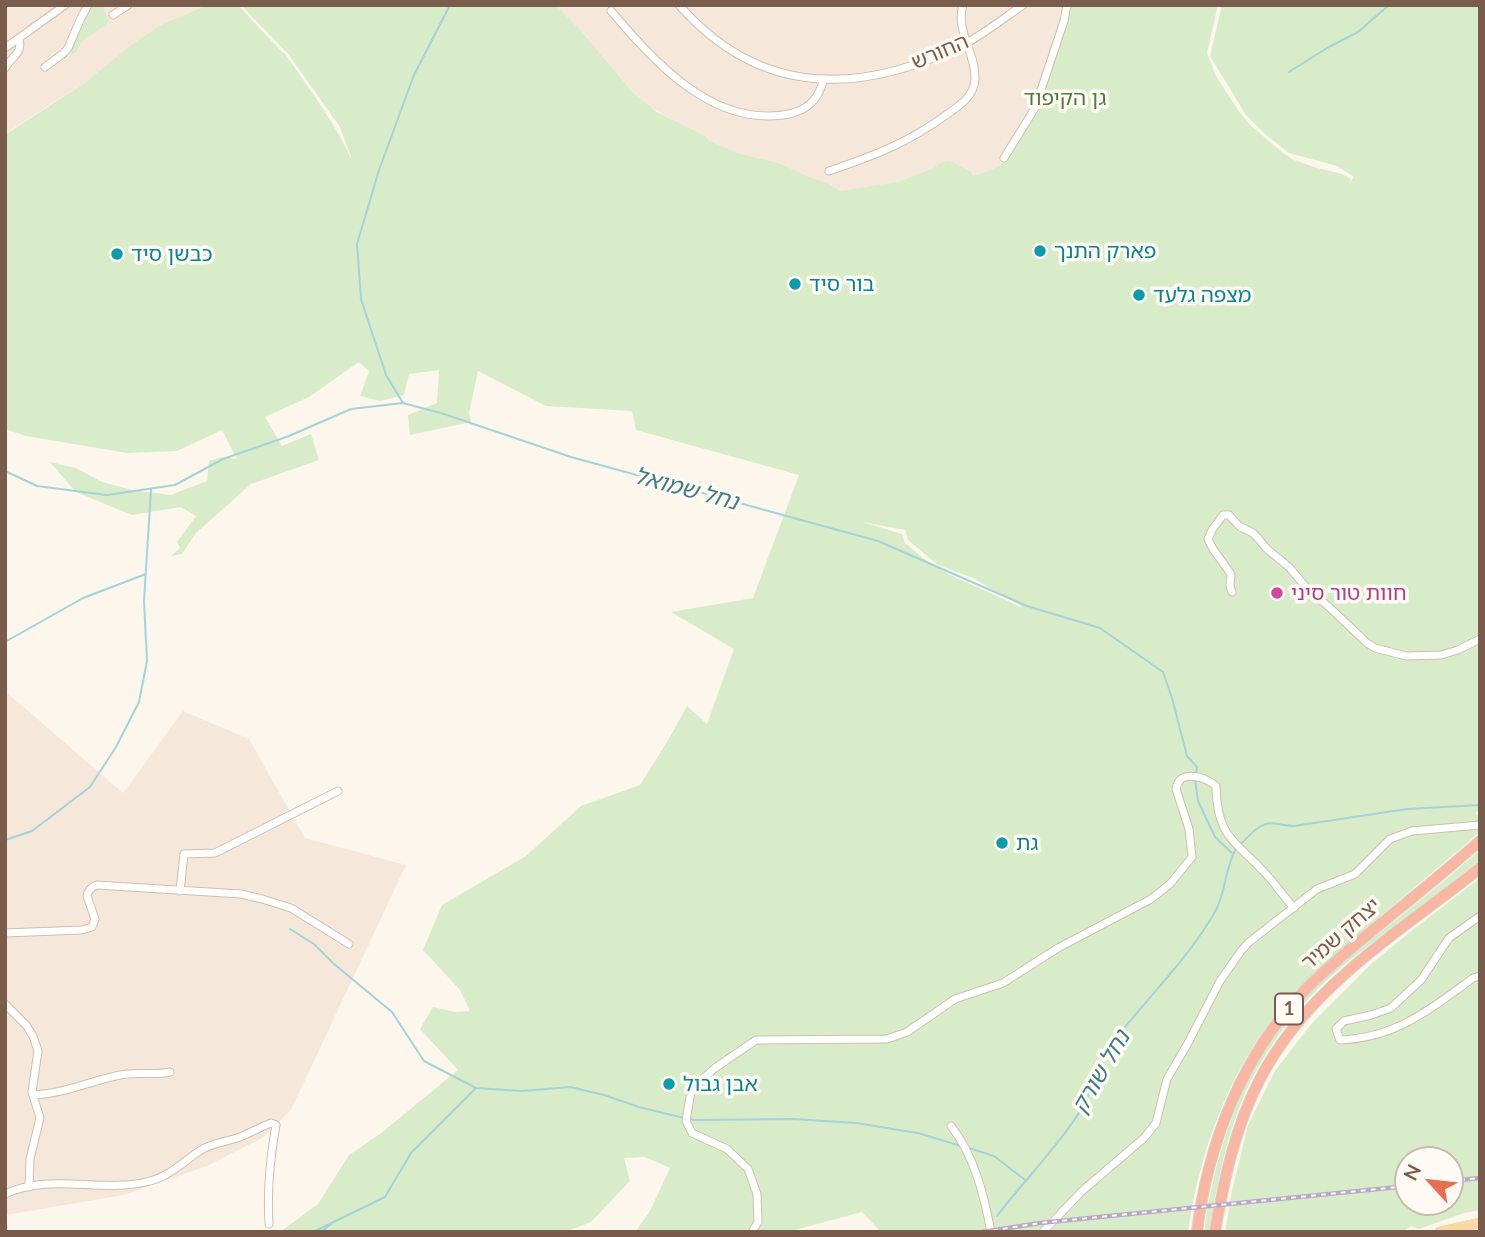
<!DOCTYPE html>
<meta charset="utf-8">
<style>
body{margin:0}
#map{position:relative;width:1485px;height:1237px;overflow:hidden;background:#fdf6ec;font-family:Lato,sans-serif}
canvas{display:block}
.frame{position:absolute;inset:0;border:7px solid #7a5c4d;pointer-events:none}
.north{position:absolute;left:1394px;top:1146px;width:70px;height:70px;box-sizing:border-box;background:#fffaf3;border:2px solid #cabbb1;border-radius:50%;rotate:297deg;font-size:19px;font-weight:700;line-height:28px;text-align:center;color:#7a5c4d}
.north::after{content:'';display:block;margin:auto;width:24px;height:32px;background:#e76f51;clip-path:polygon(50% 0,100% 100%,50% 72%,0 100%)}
</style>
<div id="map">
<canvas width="1485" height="1237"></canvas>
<div class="frame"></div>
<div class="north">N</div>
</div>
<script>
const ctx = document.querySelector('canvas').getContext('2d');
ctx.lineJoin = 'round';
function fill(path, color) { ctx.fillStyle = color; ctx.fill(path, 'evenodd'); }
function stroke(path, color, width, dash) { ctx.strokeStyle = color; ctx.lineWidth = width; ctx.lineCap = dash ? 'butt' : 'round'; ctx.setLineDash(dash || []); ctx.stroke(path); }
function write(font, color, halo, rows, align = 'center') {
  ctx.font = font + ' Lato,"Noto Sans Hebrew",sans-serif'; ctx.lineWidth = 7; ctx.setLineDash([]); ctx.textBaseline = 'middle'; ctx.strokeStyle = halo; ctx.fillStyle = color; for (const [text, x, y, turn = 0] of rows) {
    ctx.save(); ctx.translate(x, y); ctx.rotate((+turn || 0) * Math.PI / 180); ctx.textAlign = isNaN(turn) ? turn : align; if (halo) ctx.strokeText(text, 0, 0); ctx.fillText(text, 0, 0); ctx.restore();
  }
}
fill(new Path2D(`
 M5,5H226L183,19L5,134Z
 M544,5H1135L1098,113L953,194L820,207L625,92Z
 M5,691L123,793L183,711L249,739L305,838L406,865L291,1110L264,1137L207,1166L124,1195L5,1215Z`), '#f5e8da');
fill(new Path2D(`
 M93,5H102L109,22L80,43L77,51L71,55L70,51Z
 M208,5H238L282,52L285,54C309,89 336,123 353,163L340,127L289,55L241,5H559L558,8L580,30L633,93L657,112L705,136L709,141L737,153L778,163L809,177L827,183L840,191L899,182L934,168L942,162L950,161L971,172L973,176L987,172L1001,165L1008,157L1039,106L1068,18L1070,5H1218L1207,53L1216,76L1240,113L1251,126L1283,153L1294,160L1317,168L1342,174L1351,179L1349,184L1354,177L1337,166L1289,153L1265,134L1246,115L1210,56L1222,5H1480V810L1475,813L1480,817V832C1441,865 1401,899 1362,932C1338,953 1312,973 1291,996C1233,1061 1200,1146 1188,1232H881L862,1212L787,1232H635L650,1211L670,1168L645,1157L624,1158L630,1181L591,1222L565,1232H280L318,1204L349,1155L380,1134L458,1070L420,1029L433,1007L455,1012L470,1011L460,990L423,950L442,905L526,856L581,806L640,785L670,737L687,706L707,724L734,649L671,612L753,598L799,475L636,430L632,411L546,406L478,371L469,413L471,422L410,435L408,415L437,403L439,370L409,374L404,395L380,401L360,396L369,371L359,362L309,397L265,417L282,446L311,434L319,460L251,484L196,533L182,554L171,556L180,548L177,542L196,516L181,507L132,515L76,492L50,462L76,468L102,482L132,490L171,495L207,481L209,461L222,457L237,459L222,430L177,451L127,453L26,436L5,429V135L86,82L130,46L161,25ZM862,522L905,530L908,540L938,565L973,578L1021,606V607L948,574L923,558L905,543L902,534Z
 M1480,850V860C1452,882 1424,904 1396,925C1372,943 1347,961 1325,982C1291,1014 1262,1055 1243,1098C1225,1141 1217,1186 1209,1232H1204C1215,1151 1241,1072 1295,1009C1325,974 1362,947 1398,918C1426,896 1453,873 1480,850Z
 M1480,878V1210L1464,1213L1419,1229L1411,1226L1403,1232H1225L1232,1191L1248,1125L1275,1071L1312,1023L1371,964L1414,929ZM1408,1160H1450V1202H1408Z`), '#d8ecc9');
stroke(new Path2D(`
 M1289,72L1327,48L1358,32L1389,5
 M403,403L386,375L361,299L357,244L379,170L414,75L450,5
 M5,471L37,486L107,495L175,485L223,459L289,436L351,409L403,403L444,414L571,457L878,541L1027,606L1100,628L1163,672L1172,698L1187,756L1197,767L1196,774
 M5,642L83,598L146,574
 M1195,780L1198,801L1215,837L1233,854
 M5,840L32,831L90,787L116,747L139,702L147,661L144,601L151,490
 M1240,845C1250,835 1261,820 1277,824C1284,825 1287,826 1294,826L1407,809L1480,805
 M290,929L314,944L334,964L392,1012L424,1061L476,1088L522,1091L570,1087L604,1095L639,1107L684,1118
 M689,1119L695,1120L793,1119L856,1123L918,1133L961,1146
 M969,1148L994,1156L1025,1180
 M997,1216C1023,1182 1053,1152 1077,1116C1095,1090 1101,1057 1121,1032C1153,992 1191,955 1216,910C1226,891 1225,867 1236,849
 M313,1232L385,1197L411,1153L476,1088
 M321,1232L331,1224`), '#a5d3da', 2);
const minor = new Path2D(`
 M679,5C761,98 860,95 965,44C985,33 1004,18 1023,5
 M611,11C654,61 710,125 783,115C806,112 818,101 824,79
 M113,15L128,5
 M5,48L65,5
 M45,67L64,53L68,48L81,18L88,5
 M5,68C12,55 23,55 19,38
 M1004,158L1035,108L1064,21L1067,5
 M829,171C873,156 908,143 946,115C959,106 974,97 975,79C976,53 955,31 963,5
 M1232,592L1230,586L1231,574L1213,549L1208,539L1212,530L1223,515H1229L1239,526L1253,533L1257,537L1267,549L1289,567L1310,592L1328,606L1367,643L1375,648L1406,656L1441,655L1458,650L1480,639
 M180,891L184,854L215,853L338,791
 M1480,916L1449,938L1421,980L1391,1008L1371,1015L1344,1021L1336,1029L1340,1040C1396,1038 1431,1009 1473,978L1480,976
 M5,933L82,930L92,927L95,919L87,896C88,890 91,887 97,885L241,894L262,899L291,908L349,944
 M5,1004L26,1025L33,1036L38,1051L32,1092L40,1118L30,1159L29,1187
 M33,1095C63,1094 90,1081 120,1075C137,1071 153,1076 170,1072
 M951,1126C974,1155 984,1195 991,1232
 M5,1194C50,1172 104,1194 150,1181C170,1176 184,1161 201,1150C212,1143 225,1142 237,1138C249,1134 260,1127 271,1123L276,1125C270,1158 267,1191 269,1224
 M752,1232L758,1222L757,1194L748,1169L727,1149L692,1133L686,1121L691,1091L698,1083L715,1068L756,1040L887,1039L907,1032L955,999L1003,983L1058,948L1151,899L1170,884L1192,857L1189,829L1176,789C1179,768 1205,777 1216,786C1217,838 1235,840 1266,874C1276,885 1284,897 1294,908
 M1043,1232L1082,1191L1144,1138L1156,1123L1167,1079L1188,1043L1220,981L1241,951L1248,943L1317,889L1355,874L1390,839L1412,831L1480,825`);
const major = new Path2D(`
 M1440,1232L1480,1223`);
const highway = new Path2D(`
 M1197,1232C1208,1143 1242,1056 1304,991C1330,964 1360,941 1389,917C1420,892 1450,867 1480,841
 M1215,1232C1224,1180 1235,1127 1260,1079C1308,986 1400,932 1480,868`);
stroke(minor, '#d1beb0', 9);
stroke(major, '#dad1cd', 11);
stroke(highway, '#dad1cd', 12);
stroke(minor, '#fff', 7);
stroke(major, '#fbd9a5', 10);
stroke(highway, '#f7b7a3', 10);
const rail = new Path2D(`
 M1450,1181L1480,1178
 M983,1232L1040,1223L1408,1186`);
stroke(rail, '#b9a8c9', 4.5);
stroke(rail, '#fffaf3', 2, [5]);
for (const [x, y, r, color] of [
 [1040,251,7,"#0f9aa8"],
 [117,254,7,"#0f9aa8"],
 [795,284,7,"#0f9aa8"],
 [1139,295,7,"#0f9aa8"],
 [1277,593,7,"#d1479c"],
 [1002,843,7,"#0f9aa8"],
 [669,1084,7,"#0f9aa8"]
]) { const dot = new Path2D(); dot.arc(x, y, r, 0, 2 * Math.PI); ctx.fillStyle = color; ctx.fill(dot); stroke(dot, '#fffaf3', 2.5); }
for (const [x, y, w] of [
 [1289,1009,28]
]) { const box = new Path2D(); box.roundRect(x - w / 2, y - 15.5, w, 31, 5); ctx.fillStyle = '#fffaf3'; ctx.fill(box); stroke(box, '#7a5c4d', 2); }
write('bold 19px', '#7a5c4d', null, [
 ["1",1289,1009]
]);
write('21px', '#7a5c4d', '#fffaf3', [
 ["החורש",940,52,-23],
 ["יצחק שמיר",1341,934,-41]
]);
write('21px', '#537a41', '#fffaf3', [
 ["גן הקיפוד",1065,98]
]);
write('21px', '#0d838f', '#fffaf3', [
 ["פארק התנך",1054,251],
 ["כבשן סיד",131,254],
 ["בור סיד",809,284],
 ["מצפה גלעד",1153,295],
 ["גת",1016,843],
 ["אבן גבול",683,1084]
], 'left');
write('21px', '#b23c85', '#fffaf3', [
 ["חוות טור סיני",1291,593]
], 'left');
write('italic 23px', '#437c86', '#fffaf3', [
 ["נחל שמואל",686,489,15],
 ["נחל שורק",1101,1072,-60]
]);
</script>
